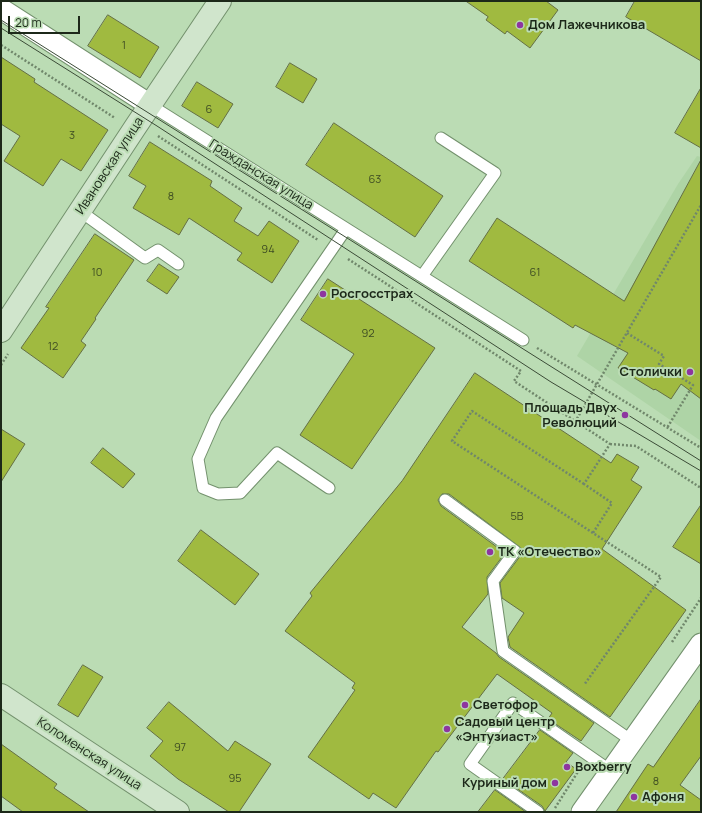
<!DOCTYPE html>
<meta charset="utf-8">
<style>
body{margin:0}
#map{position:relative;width:702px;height:813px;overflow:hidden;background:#bbdcb4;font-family:Manrope,sans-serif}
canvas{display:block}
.frame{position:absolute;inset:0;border:2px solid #1c2819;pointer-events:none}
.scale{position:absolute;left:8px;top:16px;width:72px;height:18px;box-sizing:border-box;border:2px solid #1c2819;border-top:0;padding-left:5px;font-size:12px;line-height:14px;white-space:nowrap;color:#1c2819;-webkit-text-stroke:3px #bbdcb4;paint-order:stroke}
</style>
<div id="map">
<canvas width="702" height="813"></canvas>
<div class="frame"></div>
<div class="scale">20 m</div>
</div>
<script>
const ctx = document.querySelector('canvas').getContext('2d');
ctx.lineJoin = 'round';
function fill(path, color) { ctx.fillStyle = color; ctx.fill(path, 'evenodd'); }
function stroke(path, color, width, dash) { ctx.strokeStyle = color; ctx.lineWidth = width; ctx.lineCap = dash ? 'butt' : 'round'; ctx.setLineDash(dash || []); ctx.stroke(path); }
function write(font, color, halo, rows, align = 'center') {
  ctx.font = font + ' Manrope,sans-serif'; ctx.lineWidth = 4; ctx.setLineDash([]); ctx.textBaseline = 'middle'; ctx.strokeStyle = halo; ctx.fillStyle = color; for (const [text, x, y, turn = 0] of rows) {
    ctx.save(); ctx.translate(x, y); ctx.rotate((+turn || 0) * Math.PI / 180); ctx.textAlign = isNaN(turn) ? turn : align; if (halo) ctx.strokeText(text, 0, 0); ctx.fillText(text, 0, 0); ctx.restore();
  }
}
fill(new Path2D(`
 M697,156L701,157V441L577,356L678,184Z`), '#aed4a6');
const building = new Path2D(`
 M466,1H546L558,10L530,48L507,31L505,34L486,20L488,17Z
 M635,1H701V61L626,17Z
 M108,15L159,47L140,78L88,46Z
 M1,57L35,79L34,82L108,130L81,171L61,159L43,186L4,161L20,136L1,124Z
 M290,63L317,79L303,103L276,87Z
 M197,82L233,104L218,128L182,106Z
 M701,88V148L675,133Z
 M334,123L443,196L415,237L306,165Z
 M150,142L212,181L210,186L242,208L234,221L258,236L269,221L299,241L272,283L237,260L242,253L189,218L179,235L133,208L146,186L129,176Z
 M701,160V399L681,384L671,399L655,389L654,390L618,368L628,353L575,325L573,328L469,261L497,218L624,301Z
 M95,234L134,260L95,318L96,319L81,341L86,345L63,378L21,348L49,308L46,307Z
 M159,264L179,277L167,294L147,281Z
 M328,279L435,348L352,469L300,435L354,354L301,320Z
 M475,373L611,463L617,454L639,467L631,480L642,487L602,549L686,610L610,717L510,647L508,637L524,613L502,598L500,583L521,555V548L449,494H442L438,500L441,506L505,553L487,577L488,594L462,627L496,653L499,657L594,723L581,741L548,719L552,713L497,674L438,752L436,751L396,808L373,793L369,799L308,757L355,690L352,688L355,683L285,631L312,596L310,593L402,481Z
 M1,429L25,444L1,482Z
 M103,448L135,474L123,488L91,463Z
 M701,505V564L673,547Z
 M201,530L259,574L235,605L178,561Z
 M83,665L103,677L78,717L58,705Z
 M701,699V756L680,785L701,800V812H616L648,764L653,767Z
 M169,702L228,751L235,741L271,764L239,812H229L178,779L150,756L163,741L147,728Z
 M540,730L573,753L566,762L576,769L545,811L542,806L503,779Z
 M1,744L57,784L54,788L89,812H23L1,796Z
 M495,790L526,812H478Z`);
fill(building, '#a0ba40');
stroke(building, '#646f45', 1);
const lane = new Path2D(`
 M150,105L523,340
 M80,211L145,258L158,250L178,264
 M422,276L495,173L441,138
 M329,488L277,453L240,493L218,494L203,488L198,459L216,418L346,229
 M445,500L515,551L493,581L503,651L632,741
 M538,812L470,764L513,703L611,771`);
const street = new Path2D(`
 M1,9L150,105
 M582,812L701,644`);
const secondary = new Path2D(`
 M1,331L136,126L220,1
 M1,695L178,812`);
stroke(lane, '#73916d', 13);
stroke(street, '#73916d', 23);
stroke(secondary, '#73916d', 24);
stroke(new Path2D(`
 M1,45L115,118
 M158,136L318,240
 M348,259L521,371L514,381L610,444L584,484L612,503L593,533L661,577L584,685
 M627,333L664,356L659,364L693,385L667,428
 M537,348L701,448
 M1,365L8,354
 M575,422L701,205
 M610,444L636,446L701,488
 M584,484L472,411L452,441L593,533
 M672,642L701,598
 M555,808L579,770`), '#70876b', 2.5, [2, 2]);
stroke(lane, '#fff', 11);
stroke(street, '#fff', 21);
stroke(secondary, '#d0e5cc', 22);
stroke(new Path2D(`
 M1,20L701,461
 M1,28L157,126L551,382L701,471`), '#3b4b37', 1);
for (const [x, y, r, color] of [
 [520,25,4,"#8e35a0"],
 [323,294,4,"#8e35a0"],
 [690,372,4,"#8e35a0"],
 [625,415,4,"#8e35a0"],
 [490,552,4,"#8e35a0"],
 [465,705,4,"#8e35a0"],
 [447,729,4,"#8e35a0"],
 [567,767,4,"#8e35a0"],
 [555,783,4,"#8e35a0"],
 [634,797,4,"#8e35a0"]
]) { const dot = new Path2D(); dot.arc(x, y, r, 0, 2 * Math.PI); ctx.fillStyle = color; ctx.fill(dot); stroke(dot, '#bbdcb4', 1.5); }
write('11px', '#3d4c23', null, [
 ["1",124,46],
 ["6",209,110],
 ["3",72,136],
 ["63",375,180],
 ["8",171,197],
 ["94",268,250],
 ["10",97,273],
 ["61",535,273],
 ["92",368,334],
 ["12",53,347],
 ["5В",517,517],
 ["97",180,748],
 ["95",235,779],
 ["8",656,782]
]);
write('bold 13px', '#1c2819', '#bbdcb4', [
 ["Дом Лажечникова",528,25],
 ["Росгосстрах",331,294],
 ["Столички",682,372,"right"],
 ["Площадь Двух",617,408,"right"],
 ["Революций",617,423,"right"],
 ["ТК «Отечество»",498,552],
 ["Светофор",473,705],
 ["Садовый центр",455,722],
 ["«Энтузиаст»",455,737],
 ["Boxberry",575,767],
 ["Куриный дом",547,783,"right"],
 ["Афоня",642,797]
], 'left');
write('13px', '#1c2819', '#bbdcb4', [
 ["Ивановская улица",110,166,-57],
 ["Гражданская улица",261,175,32],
 ["Коломенская улица",89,754,33]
]);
</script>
